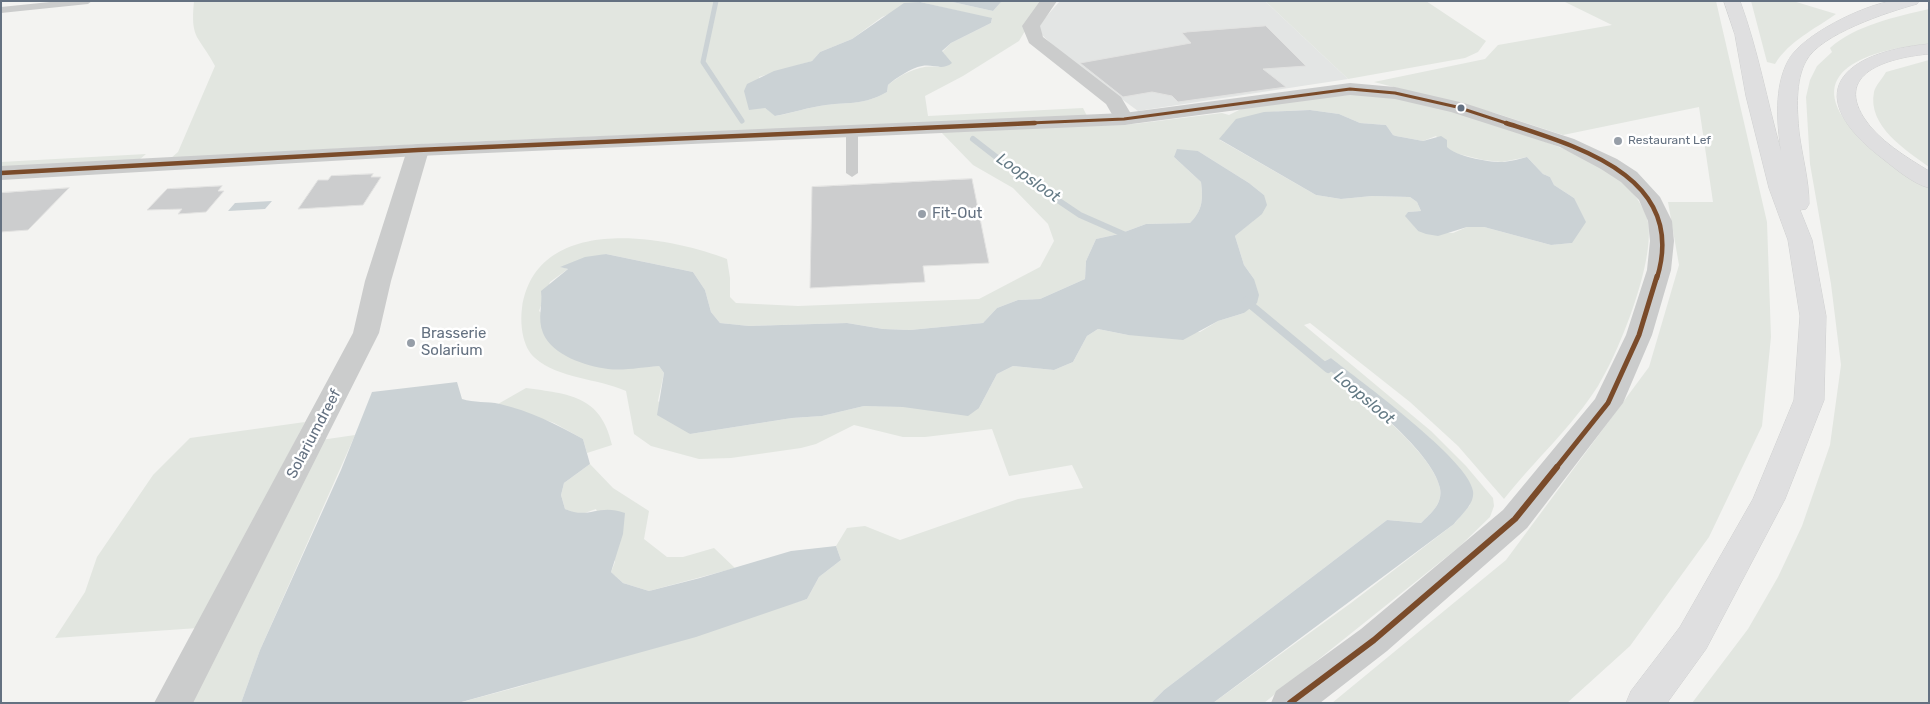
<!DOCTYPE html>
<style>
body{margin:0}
#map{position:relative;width:1930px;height:704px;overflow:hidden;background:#f3f3f1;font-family:Rubik,sans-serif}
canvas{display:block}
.frame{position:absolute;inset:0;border:2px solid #647181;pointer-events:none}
</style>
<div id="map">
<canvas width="1930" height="704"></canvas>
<div class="frame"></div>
</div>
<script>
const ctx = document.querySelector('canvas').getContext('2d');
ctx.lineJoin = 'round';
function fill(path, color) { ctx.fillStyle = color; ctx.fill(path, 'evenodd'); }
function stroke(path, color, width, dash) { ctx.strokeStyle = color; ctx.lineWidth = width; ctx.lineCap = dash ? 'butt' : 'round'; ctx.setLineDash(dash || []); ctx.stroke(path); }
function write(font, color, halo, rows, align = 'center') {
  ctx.font = font + ' Rubik,sans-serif'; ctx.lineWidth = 5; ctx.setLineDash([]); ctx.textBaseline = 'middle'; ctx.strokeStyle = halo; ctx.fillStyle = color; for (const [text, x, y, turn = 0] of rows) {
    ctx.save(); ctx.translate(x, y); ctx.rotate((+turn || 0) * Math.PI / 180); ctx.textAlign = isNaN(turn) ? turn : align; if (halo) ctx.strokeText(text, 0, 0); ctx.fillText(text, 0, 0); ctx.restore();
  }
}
fill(new Path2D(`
 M1060,1H1265L1348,79L1138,111L1065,57L1040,33L1038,28L1044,19Z`), '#e3e5e4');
fill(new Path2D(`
 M194,1H948L993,11L1002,1H1043L1019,41L963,76L925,96L928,116L1083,108L1087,116L440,143L171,158L178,152L215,66C199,35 190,41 194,1ZM920,2L992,19L991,23L951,43L942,52L945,55L939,67C920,64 903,73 888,85L887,92C864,105 850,102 826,105C809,107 792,113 776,116L765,108L759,77L812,61L820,52L852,39L882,17Z
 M1265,1H1426L1486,41L1478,52L1465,58L1348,79Z
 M1563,1H1716L1767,222L1771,337L1762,426L1709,537L1630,646L1567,703H1332L1506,560L1649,367L1679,265L1668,202H1713L1699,107L1563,135L1495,113L1374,82L1485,59L1498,45L1612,25Z
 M1751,1H1793L1836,14C1815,29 1789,41 1775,64L1767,62Z
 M1929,9V44C1880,48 1798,67 1852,129C1873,153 1903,169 1929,187V703H1692L1748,629L1778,577L1802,526L1830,445L1841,365L1831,284L1810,164L1806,97L1810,80L1817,66L1832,52L1830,48C1856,25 1895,17 1929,9Z
 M1929,60V167C1906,150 1867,126 1874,92C1875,86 1883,78 1886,72Z
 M1370,94C1390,97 1411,98 1430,103C1453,109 1475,118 1498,126C1545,142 1630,164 1647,218C1658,255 1619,353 1598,386C1572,427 1534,461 1504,499L1458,446L1410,402L1310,323L1304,325L1431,431L1466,466L1493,498L1494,506L1490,517L1459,547L1264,703H1213L1351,603L1454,524L1470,505L1432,440L1331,358L1321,363C1351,389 1432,450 1440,488C1443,504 1431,513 1421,523L1387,520L1164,690L1151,703H458L518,687L807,599L819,577L841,560L836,546L847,528L865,526L900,540L1018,499L1083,488L1072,465L1009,476L992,429L925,437H903L854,425L816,444L801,448L731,458L699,459L651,446L634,434L626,391C597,378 559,379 535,358C522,347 520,323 522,308C536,213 665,235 727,259L730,278V297L736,303L798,306L979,299L1040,267L1054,241L1048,224L1013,188L973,165L940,131L1134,124L1222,113L1229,115L1243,108L1307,97ZM1310,110L1339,114L1360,123L1386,125L1393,135L1396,136L1423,141L1436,136L1451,152L1483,160L1502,162L1527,157L1543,174L1550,177L1554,185L1574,198L1572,243L1551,245L1484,227H1467L1453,233L1418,231L1406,216L1408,212L1421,211L1417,202L1410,197L1372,196L1341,199L1316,195L1220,140C1243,109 1275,112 1310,110ZM1198,151L1249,183L1264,195L1253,221L1235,236L1244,265L1254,279L1244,313L1218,321L1200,332L1128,335L1098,329L1087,336L1073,362L1054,370L1013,366L997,374L979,408L864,406L822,416L792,418L690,434L658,401L664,373L659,366L609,369L539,311L550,282L568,269L561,267L606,254L693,272L705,290L711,312L720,323L749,326L847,323L883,329L910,330L983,323L997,308L1018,300L1040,299L1085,279L1086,261L1096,239L1119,234L1146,224L1190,223C1203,210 1203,199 1201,182L1174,157Z
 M146,154L139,160L1,168V162Z
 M526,388C568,394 601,395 612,445L587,453L583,439L554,423L498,404Z
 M305,422L198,628L55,638L85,592L97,557L153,475L190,438Z
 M355,435L260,650L241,703H186L321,440Z
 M590,464L613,488L649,511L644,539L667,557H683L714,548L735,568L649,591L623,583L611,572L615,562L596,509L579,515L565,509L561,495L564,483Z`), '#e2e6e0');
fill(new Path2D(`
 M948,1H1002L993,11Z
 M920,2L992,18L991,23L951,43L942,51L952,63C942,71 934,64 922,66C911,68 896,78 888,85L887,92C864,105 851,102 826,105C809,107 792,113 775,116L765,108L749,110L744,91L747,84L774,71L812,61L820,52L852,39L904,3Z
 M1310,110L1339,114L1360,123L1386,125L1393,135L1396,136L1423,141L1441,136L1447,140V147C1455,156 1491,163 1504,162C1512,161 1519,159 1527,157L1543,174L1550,177L1554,185L1574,198L1586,222L1572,243L1551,245L1484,227H1467L1438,236L1426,234L1418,231L1405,216L1408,212L1421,211L1417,202L1410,197L1372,196L1341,199L1316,195L1219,139L1236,119L1264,112Z
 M1177,149L1198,151L1249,183L1264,195L1267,205L1262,214L1235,236L1244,265L1254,279L1259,295L1257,303L1244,313L1218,321L1183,340L1128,335L1098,329L1087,336L1073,362L1054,370L1013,366L997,374L979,408L968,416L903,407L864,406L822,416L792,418L690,434L657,415L664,373L659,366C643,367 624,371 608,369C585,366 552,355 543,333C537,318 543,305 541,291L568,269L560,267L585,257L606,254L693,272L705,290L711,312L720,323L749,326L847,323L883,329L910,330L983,323L997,308L1018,300L1040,299L1085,279L1086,261L1096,239L1119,234L1146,224L1190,223C1203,210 1203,199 1201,182L1174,157Z
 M272,201L265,209L228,211L235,203Z
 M1331,358C1359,380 1469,460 1473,491C1475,504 1461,515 1454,524L1213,703H1151L1164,690L1387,520L1421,523C1431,513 1443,504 1440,488C1432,449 1351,389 1321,363Z
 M457,382L462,399C474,403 487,401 500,404C530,411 556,424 583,439L590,464L564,483L561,495L565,509C589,520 598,503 625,513L623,534L611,572L623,583L649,591L700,578L791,551L836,546L841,560L819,577L807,599L696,637L458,703H241L260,650L341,470L372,392Z`), '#cbd2d5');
stroke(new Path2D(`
 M716,1L703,62L742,121`), '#cbd2d5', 5);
stroke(new Path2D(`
 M973,139L1013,170L1080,215L1130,237`), '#cbd2d5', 6);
stroke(new Path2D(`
 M1246,301L1328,369`), '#cbd2d5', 8);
const building = new Path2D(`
 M1266,26L1306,66L1263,69L1286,87L1178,102L1172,96L1152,92L1123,97L1080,63L1191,43L1182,33L1187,32Z
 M373,174L371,177H381L363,205L298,209L318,180H328L331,176Z
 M972,179L989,263L923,266L925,282L810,288L812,187Z
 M222,186L218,191H224L206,212L178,214L182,209L147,210L167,189Z
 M69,188L28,230L1,232V193Z`);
fill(building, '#cccdce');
stroke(building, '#e2e2e1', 1);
const motorway = new Path2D(`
 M1724,1H1740C1758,50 1767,101 1781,151C1777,123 1774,87 1788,61C1801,35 1864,5 1892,1C1901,0 1910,1 1919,1L1917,4C1888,12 1820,34 1806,61C1795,81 1797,110 1799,132C1802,156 1809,180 1809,204L1806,209L1800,210L1812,240L1826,316L1824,400L1785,499L1706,649L1667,703H1626L1631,691L1680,627L1753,499L1794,400L1800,316L1788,240L1769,188L1746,96L1735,35Z
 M1929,44V54C1895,57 1833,70 1864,118C1878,140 1906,157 1929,171V188C1912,183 1897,170 1883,159C1799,95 1840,52 1929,44Z`);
stroke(motorway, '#cfd0d0', 1);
fill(new Path2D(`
 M60,1H92L88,4L1,13V7Z
 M852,128L858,131V173L852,177L846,173V131Z`), '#cbcccc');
fill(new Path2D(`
 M1040,1H1057L1040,26L1043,37L1121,97L1134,119L1131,123L1124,125L1117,123L1106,104L1029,43L1022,26Z
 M418,144L425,146L429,150L391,281L379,333L193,703H154L353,333L365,281L407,150L411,146Z`), '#cbcccc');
fill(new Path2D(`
 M1350,83L1395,87L1464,103L1574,139L1617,159L1637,172L1660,197L1672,221L1674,241L1671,270L1652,335L1623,403L1527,528L1387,651L1320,703H1271L1276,691L1361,629L1503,510L1595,399L1626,335L1647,270L1650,241L1648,221L1639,200L1621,182L1601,169L1560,147L1451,112L1395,99L1350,95L1124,125L418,156L1,180V166L418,144L1124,113Z`), '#cbcccc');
fill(motorway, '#dfdfe0');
stroke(new Path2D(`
 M1006,124L1124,119L1350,89L1395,93L1457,107L1509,124`), '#7a4b2a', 3);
stroke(new Path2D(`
 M1506,123C1579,147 1688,177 1657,278
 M1,173L418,150L1035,123`), '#7a4b2a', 4.5);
stroke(new Path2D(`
 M1556,468L1608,403L1639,335L1657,276`), '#7a4b2a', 5);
stroke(new Path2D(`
 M1290,703L1374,640L1515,519L1557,467`), '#7a4b2a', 6);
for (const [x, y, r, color] of [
 [1461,108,4.5,"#647181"],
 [1618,141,5,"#969ea8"],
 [922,214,5,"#969ea8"],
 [411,343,5,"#969ea8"]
]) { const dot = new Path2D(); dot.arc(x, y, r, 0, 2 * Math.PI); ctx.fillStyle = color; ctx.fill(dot); stroke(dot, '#fff', 2); }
write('12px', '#647181', '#fff', [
 ["Restaurant Lef",1628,141]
], 'left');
write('15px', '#647181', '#fff', [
 ["Fit-Out",932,214],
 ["Brasserie",421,334],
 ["Solarium",421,351]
], 'left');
write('15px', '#647181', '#fff', [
 ["Solariumdreef",314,434,-62]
]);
write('italic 16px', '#647a85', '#fff', [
 ["Loopsloot",1028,178,35],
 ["Loopsloot",1364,398,40]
]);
</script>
